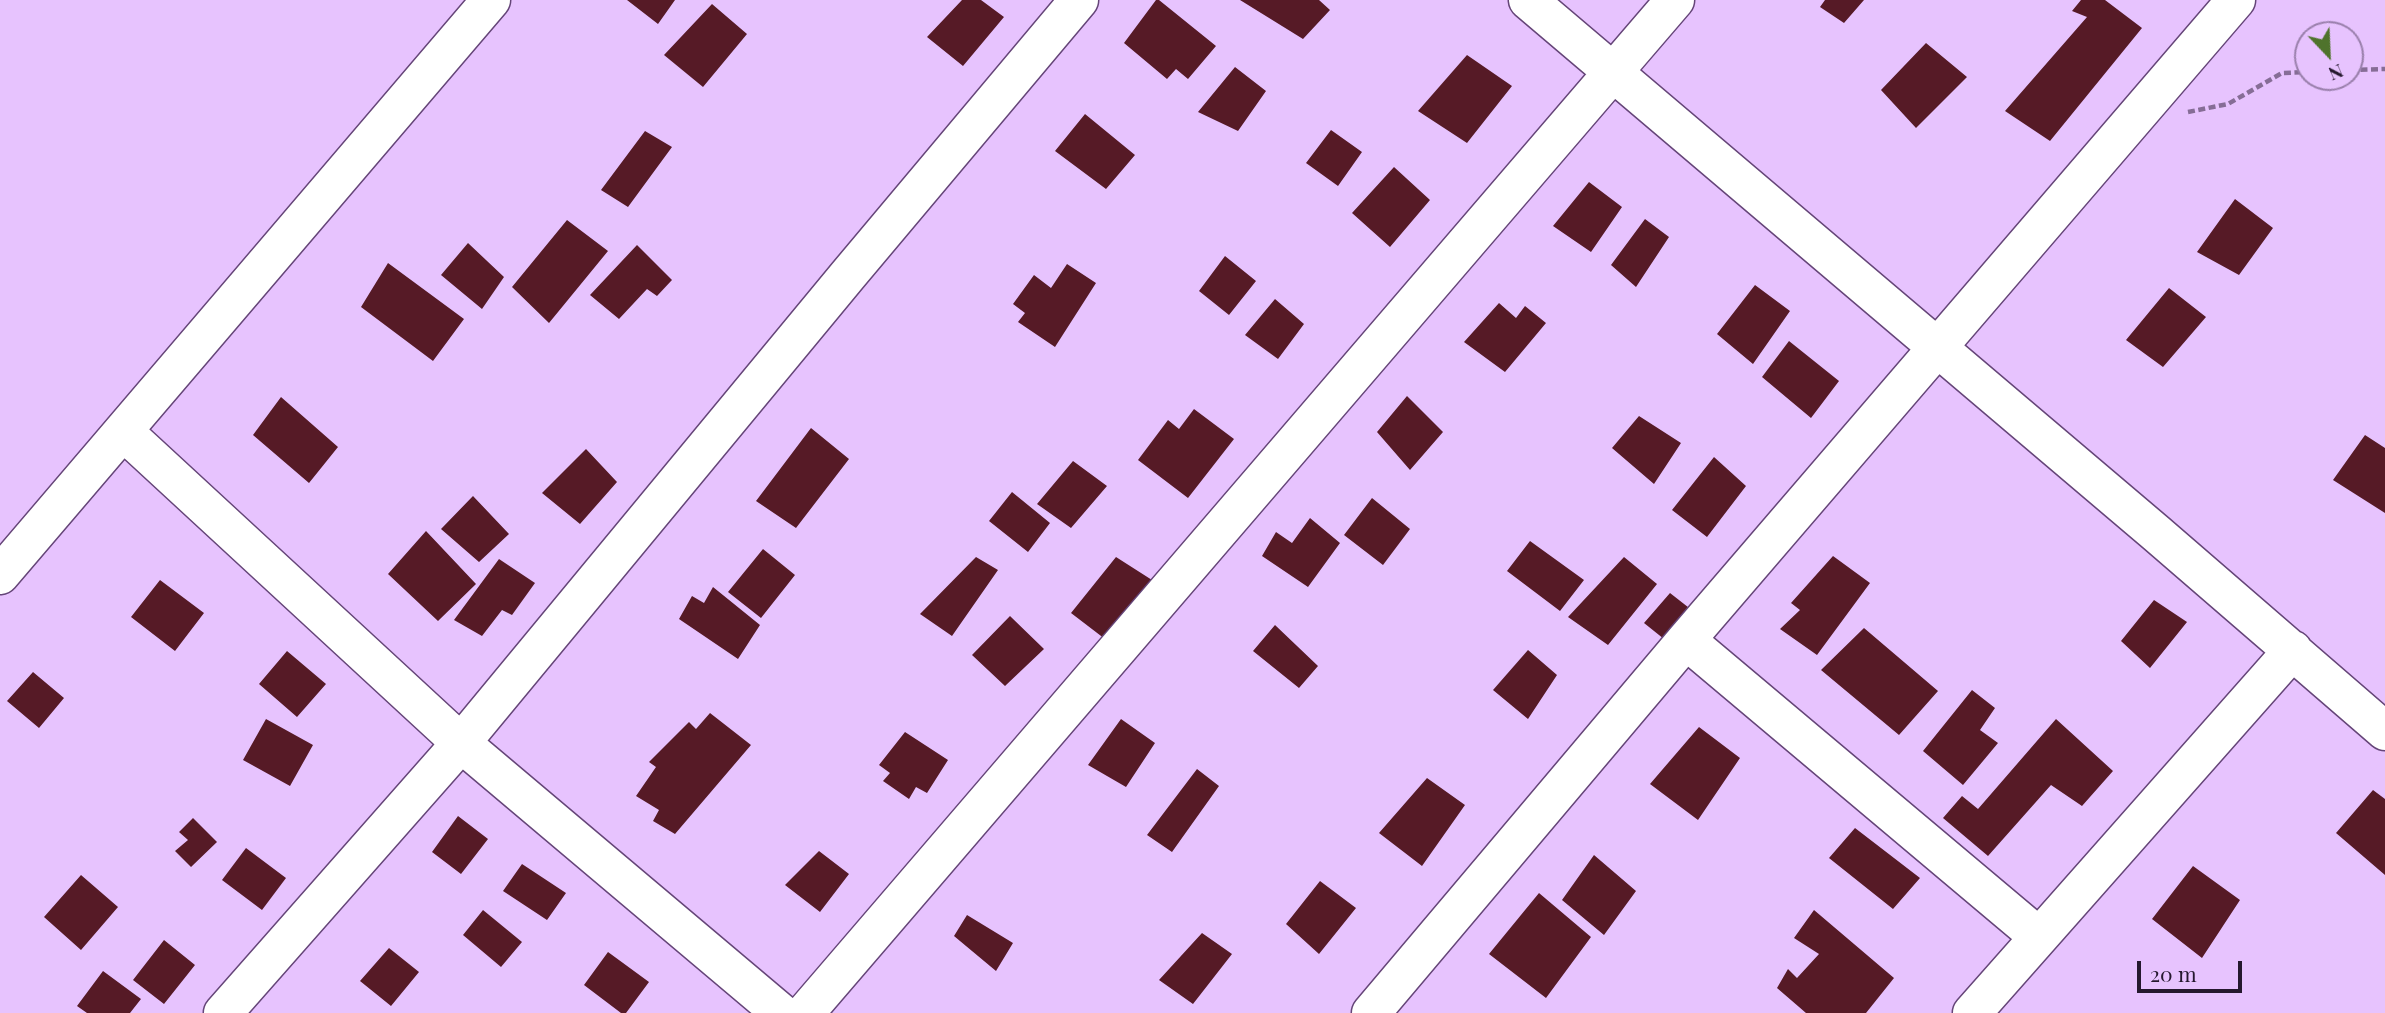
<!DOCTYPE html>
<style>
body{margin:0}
#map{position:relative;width:2385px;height:1013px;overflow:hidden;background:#e7c3fe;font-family:"Playfair Display",serif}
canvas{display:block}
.north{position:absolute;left:2294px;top:21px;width:70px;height:70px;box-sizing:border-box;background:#e7c3fe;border:2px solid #997fab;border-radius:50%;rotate:157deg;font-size:19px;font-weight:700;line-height:28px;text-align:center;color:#25182e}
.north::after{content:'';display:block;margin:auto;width:24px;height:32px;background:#4f732c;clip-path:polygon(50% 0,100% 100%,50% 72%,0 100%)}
.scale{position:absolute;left:2137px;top:961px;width:105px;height:32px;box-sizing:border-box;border:4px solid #25182e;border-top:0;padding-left:9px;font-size:21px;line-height:24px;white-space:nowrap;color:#25182e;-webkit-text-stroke:5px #e7c3fe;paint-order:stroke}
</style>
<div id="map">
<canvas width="2385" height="1013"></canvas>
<div class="north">N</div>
<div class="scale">20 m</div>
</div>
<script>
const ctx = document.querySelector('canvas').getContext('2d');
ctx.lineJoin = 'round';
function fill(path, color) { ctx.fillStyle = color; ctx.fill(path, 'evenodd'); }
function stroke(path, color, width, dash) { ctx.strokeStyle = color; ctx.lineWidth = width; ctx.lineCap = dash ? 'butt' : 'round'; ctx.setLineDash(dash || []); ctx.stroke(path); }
fill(new Path2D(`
 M627,0H675L658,24Z
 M962,0H981L1004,17L963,66L927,37Z
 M1156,0H1159L1216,46L1188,79L1176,69L1167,79L1124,43Z
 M1240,0H1319L1330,10L1303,39Z
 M1825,0H1864L1844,23L1820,7Z
 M2081,0H2105L2142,28L2050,141L2005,111L2087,17L2072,11Z
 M712,4L747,34L703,87L664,55Z
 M1926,43L1967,77L1916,128L1881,90Z
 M1467,55L1512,86L1467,143L1418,111Z
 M1235,67L1266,91L1238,131L1198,112Z
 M1085,114L1135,155L1106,189L1055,151Z
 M1331,130L1362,152L1338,186L1306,163Z
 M645,131L672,147L628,207L601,190Z
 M1394,167L1430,200L1390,247L1352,213Z
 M1589,182L1622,207L1591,252L1553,226Z
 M2235,199L2273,228L2239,275L2197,252Z
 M1645,219L1669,237L1636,287L1611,265Z
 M567,220L608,251L549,323L512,287Z
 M468,243L504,277L482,309L441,275Z
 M637,245L672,280L657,296L647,289L619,319L590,295Z
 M1225,256L1256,281L1229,315L1199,291Z
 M388,263L464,319L433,361L361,307Z
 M1067,264L1096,283L1055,347L1018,322L1025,313L1013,304L1034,275L1051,288Z
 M1755,285L1790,311L1753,364L1717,334Z
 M2169,288L2206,317L2163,367L2126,340Z
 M1275,299L1304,324L1278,359L1245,335Z
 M1499,303L1516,318L1525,306L1546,323L1505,372L1464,342Z
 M1789,341L1839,381L1811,418L1762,377Z
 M1407,396L1443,432L1410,470L1377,432Z
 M281,397L338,447L309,483L253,435Z
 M1194,409L1234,439L1188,498L1138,460L1168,420L1179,429Z
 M1639,416L1681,443L1654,484L1612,448Z
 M811,428L849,459L796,528L756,501Z
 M2365,435L2385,448V513L2333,480Z
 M586,449L617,482L580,524L542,493Z
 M1714,457L1746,486L1707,537L1672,510Z
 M1073,461L1107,486L1071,528L1037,504Z
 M1012,492L1050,523L1028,552L989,521Z
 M473,496L509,534L479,562L441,529Z
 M1372,498L1410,529L1383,565L1344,535Z
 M1310,518L1340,543L1308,587L1262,556L1276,532L1292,543Z
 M426,531L476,584L438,621L388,574Z
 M1530,541L1584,580L1560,611L1507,571Z
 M763,549L795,575L761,618L728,592Z
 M1833,556L1870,583L1817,655L1780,629L1800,610L1791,603Z
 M976,557L998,570L952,636L920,614Z
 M1116,557L1152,580L1105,639L1071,613Z
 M1624,557L1657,584L1608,645L1568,617Z
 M499,559L535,583L512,615L502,610L482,636L454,620Z
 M160,580L204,613L175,651L131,617Z
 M713,587L760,625L738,659L679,619L692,596L704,603Z
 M1670,593L1693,611L1669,643L1644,623Z
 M2154,600L2187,622L2150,668L2121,641Z
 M1010,616L1044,649L1005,686L972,655Z
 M1275,625L1318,666L1299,688L1253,651Z
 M1864,628L1938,691L1899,735L1821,670Z
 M1528,650L1557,675L1528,719L1493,690Z
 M287,651L326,684L297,717L259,684Z
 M33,672L64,698L39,728L7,701Z
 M1972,690L1995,708L1980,730L1998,743L1963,785L1923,751Z
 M710,713L751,745L675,834L653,821L659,810L636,796L656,767L649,762L689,722L696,729Z
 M266,719L313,745L290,786L243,760Z
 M1121,719L1155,743L1126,787L1088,765Z
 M2056,719L2113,771L2082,806L2051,785L1988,856L1943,818L1962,796L1978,809Z
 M1699,727L1740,758L1698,820L1650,784Z
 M905,732L948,760L927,793L916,787L909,799L883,781L890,773L879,765Z
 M1197,769L1219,786L1172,852L1147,835Z
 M1427,778L1465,805L1422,866L1379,833Z
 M2373,790L2385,799V875L2336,833Z
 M458,816L488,839L461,874L432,852Z
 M193,818L217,842L191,867L175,851L188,840L179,832Z
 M1855,828L1920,878L1893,909L1829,858Z
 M246,848L286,878L262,910L222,880Z
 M819,851L849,874L820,912L785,885Z
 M1594,855L1636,891L1604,935L1562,900Z
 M522,864L566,893L547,920L503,891Z
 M2193,866L2240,900L2202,958L2152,919Z
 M81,875L118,907L81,950L44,917Z
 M1320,881L1356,908L1319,954L1286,924Z
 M1539,893L1591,937L1546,998L1489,954Z
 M483,910L522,942L501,967L463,935Z
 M1814,910L1894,978L1866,1013H1806L1777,988L1788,969L1797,978L1819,954L1794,938Z
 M967,915L1013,943L996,971L954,936Z
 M1202,933L1232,954L1193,1004L1159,980Z
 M164,940L195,965L164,1004L133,980Z
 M389,948L419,972L391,1006L360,981Z
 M608,952L649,982L626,1013H621L584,985Z
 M103,971L141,999L130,1013H87L77,1006Z`), '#561a26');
const street = new Path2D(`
 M1528,0L2156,533L2385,731
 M123,431L461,743L781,1013
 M0,575L491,0
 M1686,640L2039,937
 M223,1013L461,743L848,275L1079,0
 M805,1013L1675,0
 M1371,1013L1686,640L2236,0
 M1972,1013L2293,650`);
stroke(street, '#654578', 41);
stroke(new Path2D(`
 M2350,70L2385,69
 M2188,112L2228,104L2282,73L2308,72`), '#866d96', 4.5, [7, 3.5]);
stroke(street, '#fff', 38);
</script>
